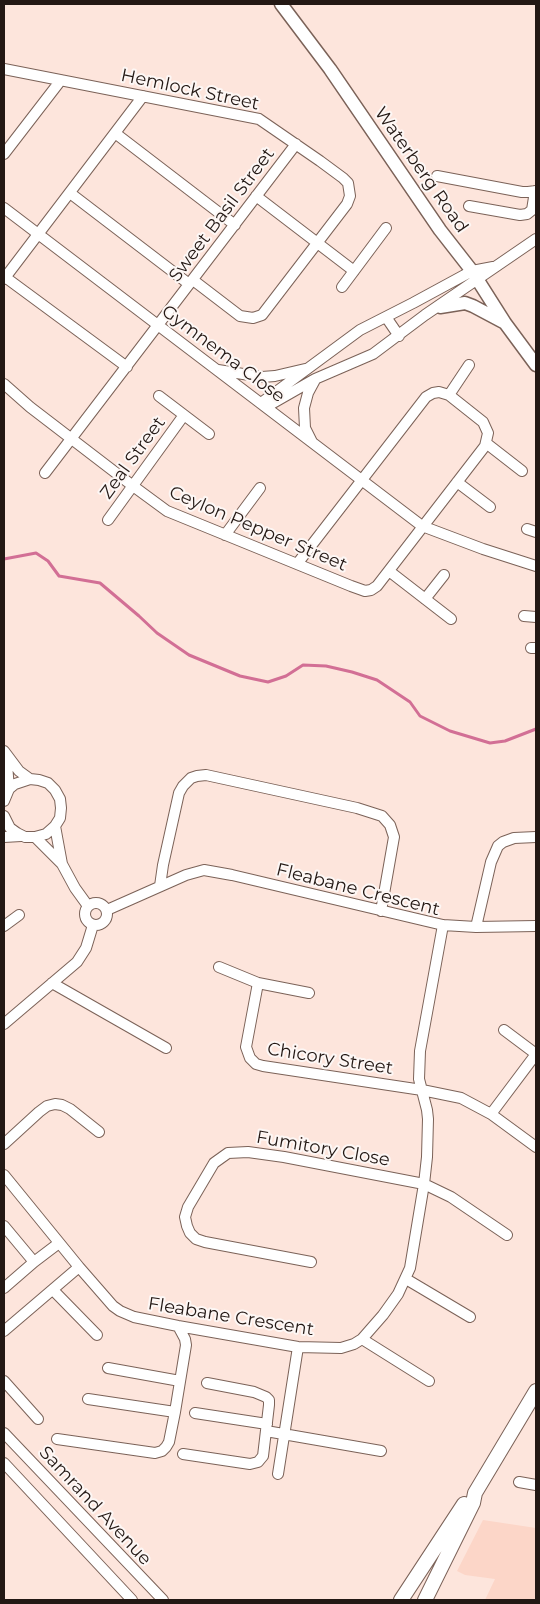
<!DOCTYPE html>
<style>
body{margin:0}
#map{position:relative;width:540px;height:1604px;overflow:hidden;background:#fde5dc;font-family:Montserrat,sans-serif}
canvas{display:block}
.frame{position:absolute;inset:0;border:5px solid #231814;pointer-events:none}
</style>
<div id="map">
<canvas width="540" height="1604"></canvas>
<div class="frame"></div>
</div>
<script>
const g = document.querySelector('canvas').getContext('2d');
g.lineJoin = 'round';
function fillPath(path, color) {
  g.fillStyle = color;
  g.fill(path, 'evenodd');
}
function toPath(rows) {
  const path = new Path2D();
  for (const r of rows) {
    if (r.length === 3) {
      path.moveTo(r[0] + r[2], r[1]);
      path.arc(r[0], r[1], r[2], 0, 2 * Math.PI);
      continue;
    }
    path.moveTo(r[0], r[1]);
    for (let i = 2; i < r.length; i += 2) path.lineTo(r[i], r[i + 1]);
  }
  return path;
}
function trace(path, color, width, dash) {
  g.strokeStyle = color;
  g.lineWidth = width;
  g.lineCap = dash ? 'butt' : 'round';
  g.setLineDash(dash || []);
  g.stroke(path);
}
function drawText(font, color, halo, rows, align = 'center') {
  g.font = font + ' Montserrat,sans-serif';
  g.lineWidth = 4;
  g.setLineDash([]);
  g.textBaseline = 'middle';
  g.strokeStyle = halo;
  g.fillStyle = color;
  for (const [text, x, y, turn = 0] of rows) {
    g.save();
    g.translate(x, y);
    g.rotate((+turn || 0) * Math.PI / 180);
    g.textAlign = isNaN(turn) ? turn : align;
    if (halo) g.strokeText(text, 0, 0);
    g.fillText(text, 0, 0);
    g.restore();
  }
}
fillPath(toPath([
 [483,1520,536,1528,536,1600,485,1600,495,1579,465,1575,457,1571]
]), '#fcd6c8');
trace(toPath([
 [4,559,36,553,48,561,59,576,100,583,139,616,157,633,189,655,240,676,268,682,286,676,303,665,326,666,352,672,377,680,410,702,420,716,450,731,490,743,505,741,536,729]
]), '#d26f95', 3);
const minor = toPath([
 [4,69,259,119,320,161,343,178,348,183,350,196,347,204,262,315,253,318,240,316,193,280],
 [115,133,235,225],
 [4,154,61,80],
 [437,176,522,192,528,192,536,191],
 [70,193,189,284],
 [256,196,354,271],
 [469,206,520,215,527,214,532,210,535,191],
 [4,208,422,526,483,549,536,566],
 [5,277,127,367],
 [4,279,143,96],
 [342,287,386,228],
 [386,317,399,336],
 [218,370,262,377,275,376,305,369],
 [4,384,30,407,133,486,167,511,351,586,365,591,371,590,377,586,485,446,488,433,483,422,449,395,439,392,433,393,426,397,297,564],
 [449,395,469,365],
 [159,396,209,434],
 [261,403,360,330,413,303,472,271,493,267],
 [266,407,315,379,373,354,425,315,536,239],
 [312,442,305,428,304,408,308,393,315,380],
 [486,443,522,471],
 [45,473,296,144],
 [457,482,490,507],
 [108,520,184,415],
 [527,529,536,532],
 [225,535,260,488],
 [389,571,451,619],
 [425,599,444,575],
 [524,616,536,617],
 [531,648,536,648],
 [4,751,19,771,30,779],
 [5,758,7,764,9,789],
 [4,801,9,789,15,784,30,779,39,780,48,783,55,790,60,799,61,808,60,818,55,826,46,834,35,837,25,837,17,833,10,828,4,816],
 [55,826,62,864],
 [4,837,21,836],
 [35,837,62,864,75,888,88,906],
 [160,886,163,865,179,793,183,786,191,778,197,776,206,775,357,808,382,816,390,825,394,837,381,911],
 [96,914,11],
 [107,910,186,875,204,870,232,875,443,925,476,927,536,926],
 [4,926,19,915],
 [476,927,491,862,498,846,503,842,514,838,536,837],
 [219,967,258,983,309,993],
 [52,983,166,1048],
 [258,983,246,1047,250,1058,256,1064,263,1066,422,1090,461,1098,491,1114,536,1147],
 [4,1024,77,962,86,948,93,925],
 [504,1030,536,1054],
 [491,1114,536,1054],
 [4,1144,39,1112,47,1106,55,1104,62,1105,70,1109,99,1132],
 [4,1175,79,1267,113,1306,120,1311,134,1317,178,1326,298,1347,341,1348,354,1344,362,1339,383,1315,398,1294,410,1268,424,1184,427,1157,428,1119,427,1110,419,1079,420,1051,443,925],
 [4,1226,34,1262],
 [311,1262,205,1242,196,1239,190,1233,187,1226,185,1217,188,1207,214,1163,228,1153,248,1152,284,1157,424,1184,451,1197,507,1235],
 [406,1279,470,1317],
 [4,1288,34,1262,59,1243],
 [53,1290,97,1335],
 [4,1331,79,1267],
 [362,1339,429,1381],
 [108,1368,180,1381],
 [4,1381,38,1419],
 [88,1399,175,1412],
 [195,1413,267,1424],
 [266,1431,381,1451],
 [4,1433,163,1600],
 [57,1439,155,1453,162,1451,166,1447,169,1442,175,1412,186,1345,185,1339,178,1326],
 [183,1454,250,1464,258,1462,263,1456,269,1405,269,1400,266,1397,254,1392,207,1383],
 [4,1463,132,1600],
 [278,1474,298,1347],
 [519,1482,536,1485]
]);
const tertiary = toPath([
 [281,4,330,69,440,230,472,271,505,323,536,365],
 [440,307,465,303,473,306,505,323]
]);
const secondary = toPath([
 [401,1600,464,1504],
 [425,1600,473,1503,475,1493,536,1391]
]);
trace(minor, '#7b6258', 12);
trace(tertiary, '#7b6258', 15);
trace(secondary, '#7b6258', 16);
trace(minor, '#fff', 10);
trace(tertiary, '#fff', 12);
trace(secondary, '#fff', 14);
drawText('18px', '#231814', '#fdf7f5', [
 ["Hemlock Street",190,90,12],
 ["Waterberg Road",421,170,55],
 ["Sweet Basil Street",222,215,-53],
 ["Gymnema Close",223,354,37],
 ["Zeal Street",133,458,-54],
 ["Ceylon Pepper Street",258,529,23],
 ["Fleabane Crescent",358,890,14],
 ["Chicory Street",330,1059,9],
 ["Fumitory Close",323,1149,10],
 ["Fleabane Crescent",231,1317,9],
 ["Samrand Avenue",95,1506,47]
]);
</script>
